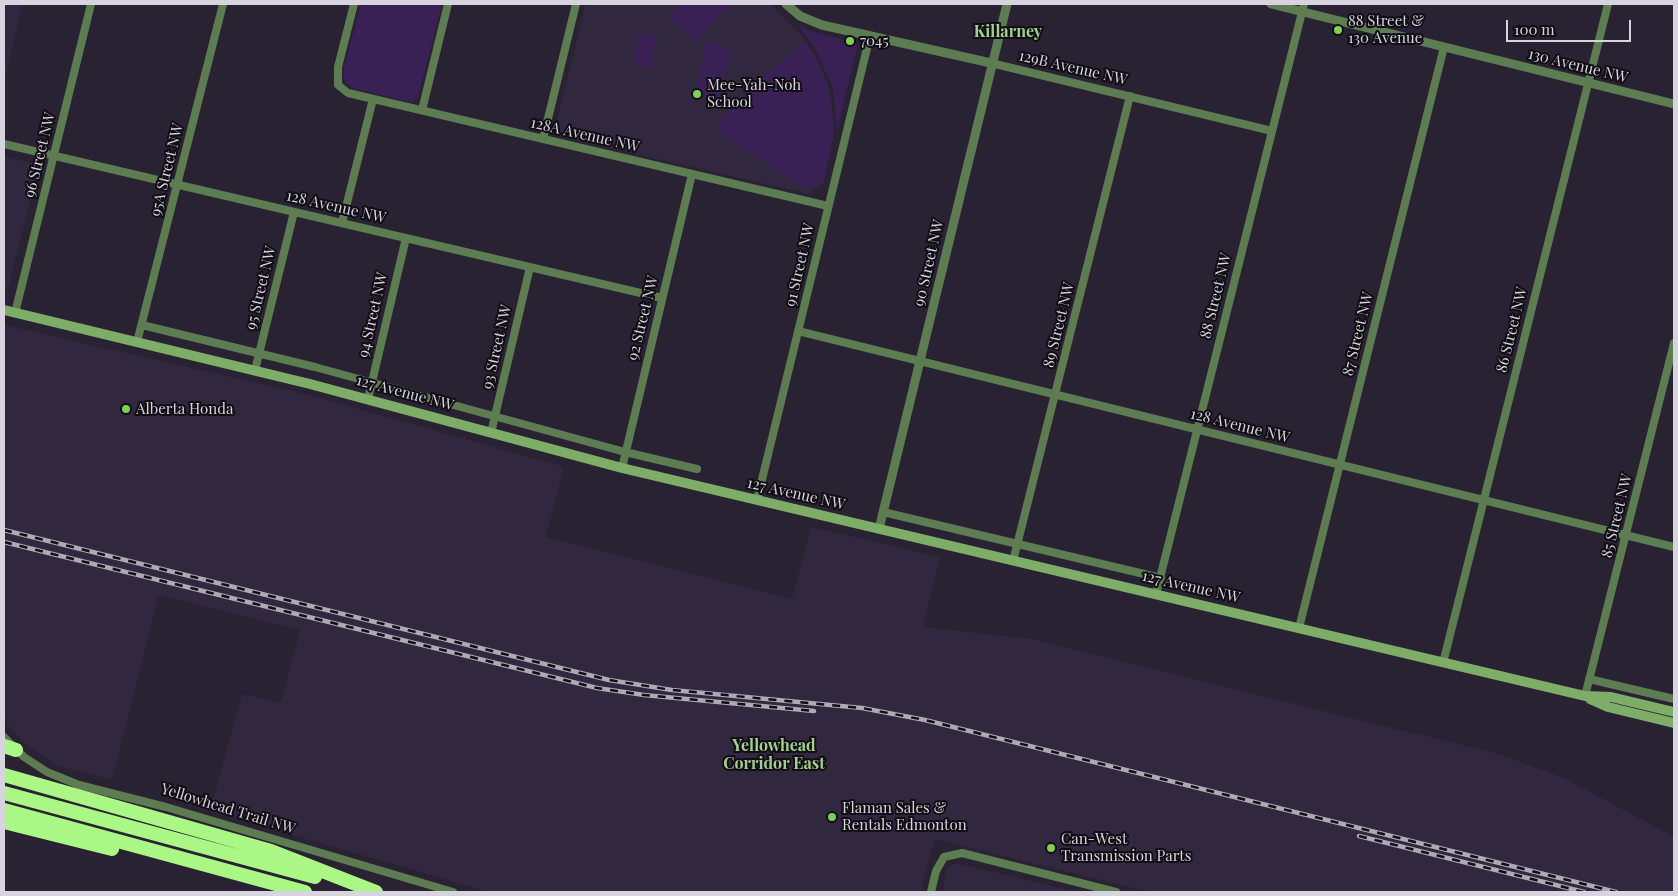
<!DOCTYPE html>
<style>
body{margin:0}
#map{position:relative;width:1678px;height:896px;overflow:hidden;background:#292232;font-family:"Playfair Display",serif}
canvas{display:block}
.frame{position:absolute;inset:0;border:5px solid #d7d3df;pointer-events:none}
.scale{position:absolute;left:1506px;top:20px;width:125px;height:22px;box-sizing:border-box;border:2px solid #d7d3df;border-top:0;padding-left:6px;font-size:15px;line-height:18px;white-space:nowrap;color:#d7d3df;-webkit-text-stroke:4px #100d14;paint-order:stroke}
</style>
<div id="map">
<canvas width="1678" height="896"></canvas>
<div class="frame"></div>
<div class="scale">100 m</div>
</div>
<script>
const g = document.querySelector('canvas').getContext('2d');
g.lineJoin = 'round';
function fillPath(path, color) {
  g.fillStyle = color;
  g.fill(path, 'evenodd');
}
function toPath(rows) {
  const path = new Path2D();
  for (const r of rows) {
    path.moveTo(r[0], r[1]);
    for (let i = 2; i < r.length; i += 2) path.lineTo(r[i], r[i + 1]);
  }
  return path;
}
function trace(path, color, width, dash) {
  g.strokeStyle = color;
  g.lineWidth = width;
  g.lineCap = dash ? 'butt' : 'round';
  g.setLineDash(dash || []);
  g.stroke(path);
}
function drawText(font, color, halo, rows, align = 'center') {
  g.font = font + ' "Playfair Display",serif';
  g.lineWidth = 4;
  g.setLineDash([]);
  g.textBaseline = 'middle';
  g.strokeStyle = halo;
  g.fillStyle = color;
  for (const [text, x, y, turn = 0] of rows) {
    g.save();
    g.translate(x, y);
    g.rotate((+turn || 0) * Math.PI / 180);
    g.textAlign = isNaN(turn) ? turn : align;
    if (halo) g.strokeText(text, 0, 0);
    g.fillText(text, 0, 0);
    g.restore();
  }
}
fillPath(toPath([
 [4,4,23,4,4,82],
 [586,4,771,4,805,40,815,56,828,84,832,104,833,139,823,184,809,194,558,136,555,129],
 [4,157,39,165,9,286,4,289],
 [4,325,305,394,564,467,546,537,792,599,811,527,940,557,923,627,1031,639,1502,755,1564,778,1674,837,1674,892,1150,892,935,839,920,892,490,892,210,811,242,694,281,703,300,630,159,595,112,780,59,766,27,745,10,728,4,717],
 [956,863,1075,892,942,892,947,869]
]), '#31283f');
fillPath(toPath([
 [361,4,442,4,417,100,411,102,352,88,344,79,344,68],
 [682,4,732,4,695,42,669,17],
 [797,24,807,30,856,43,857,47,837,131,833,87,814,47],
 [640,33,658,38,650,70,632,65],
 [805,40,815,56,827,84,834,123,833,139,823,184,804,188,720,132,719,124,731,107],
 [707,42,731,48,719,97,695,92]
]), '#392155');
trace(toPath([
 [354,4,338,67,338,85,348,93,828,206],
 [991,63,1272,131],
 [422,110,448,4],
 [543,139,576,4],
 [4,144,662,298],
 [342,223,373,99],
 [15,313,91,4],
 [142,325,315,367,625,452,697,469],
 [798,331,1674,547],
 [137,342,223,4],
 [255,370,294,212],
 [368,399,406,238],
 [491,433,530,267],
 [622,468,692,174],
 [757,500,870,36],
 [883,512,1161,578],
 [1013,561,1130,96],
 [1156,594,1304,4],
 [1299,628,1444,47],
 [1443,663,1608,4],
 [1589,679,1674,699],
 [1585,696,1674,343],
 [4,737,24,757,47,772,79,785,166,807,453,892],
 [931,892,936,871,944,857,962,853,1116,892]
]), '#5e7c51', 8);
trace(toPath([
 [786,4,800,16,822,25,991,63],
 [1271,4,1674,104],
 [879,529,1007,4]
]), '#5e7c51', 9);
trace(toPath([
 [4,310,310,384,622,468,1585,696,1611,697,1674,712],
 [1590,699,1608,707,1674,723]
]), '#7dad67', 10);
trace(toPath([
 [4,746,16,750],
 [4,775,271,851,376,892],
 [4,793,315,877],
 [4,810,305,892],
 [4,822,112,849]
]), '#aaf786', 14);
const rail = toPath([
 [4,530,609,680,672,690,862,708,925,720,1616,892],
 [4,542,597,688,644,695,814,711],
 [1359,836,1584,892]
]);
trace(rail, '#aea9b6', 4.5);
trace(rail, '#100d14', 2.5, [8]);
for (const [x, y, r, color] of [
 [1338,30,5,"#7ed153"],
 [850,41,5,"#7ed153"],
 [697,94,5,"#7ed153"],
 [126,409,5,"#7ed153"],
 [832,817,5,"#7ed153"],
 [1051,848,5,"#7ed153"]
]) {
  const dot = new Path2D();
  dot.arc(x, y, r, 0, 2 * Math.PI);
  g.fillStyle = color;
  g.fill(dot);
  trace(dot, '#100d14', 2);
}
drawText('15px', '#d7d3df', '#100d14', [
 ["88 Street &",1348,21],
 ["130 Avenue",1348,38],
 ["7045",860,41],
 ["Mee-Yah-Noh",707,85],
 ["School",707,102],
 ["Alberta Honda",136,409],
 ["Flaman Sales &",842,808],
 ["Rentals Edmonton",842,825],
 ["Can-West",1061,839],
 ["Transmission Parts",1061,856]
], 'left');
drawText('15px', '#d7d3df', '#100d14', [
 ["130 Avenue NW",1578,66,14],
 ["129B Avenue NW",1073,68,13],
 ["128A Avenue NW",585,135,13],
 ["96 Street NW",40,155,-76],
 ["95A Street NW",167,170,-76],
 ["128 Avenue NW",336,207,13],
 ["90 Street NW",929,263,-77],
 ["91 Street NW",800,265,-77],
 ["95 Street NW",261,288,-76],
 ["88 Street NW",1216,296,-76],
 ["94 Street NW",373,315,-77],
 ["92 Street NW",643,318,-76],
 ["89 Street NW",1059,325,-76],
 ["86 Street NW",1512,330,-76],
 ["87 Street NW",1358,334,-76],
 ["93 Street NW",497,347,-77],
 ["127 Avenue NW",405,393,15],
 ["128 Avenue NW",1240,426,14],
 ["127 Avenue NW",796,494,13],
 ["85 Street NW",1617,516,-76],
 ["127 Avenue NW",1191,587,13],
 ["Yellowhead Trail NW",228,809,17]
]);
drawText('bold 16px', '#a2cf8e', '#100d14', [
 ["Killarney",1008,32],
 ["Yellowhead",774,746],
 ["Corridor East",774,764]
]);
</script>
